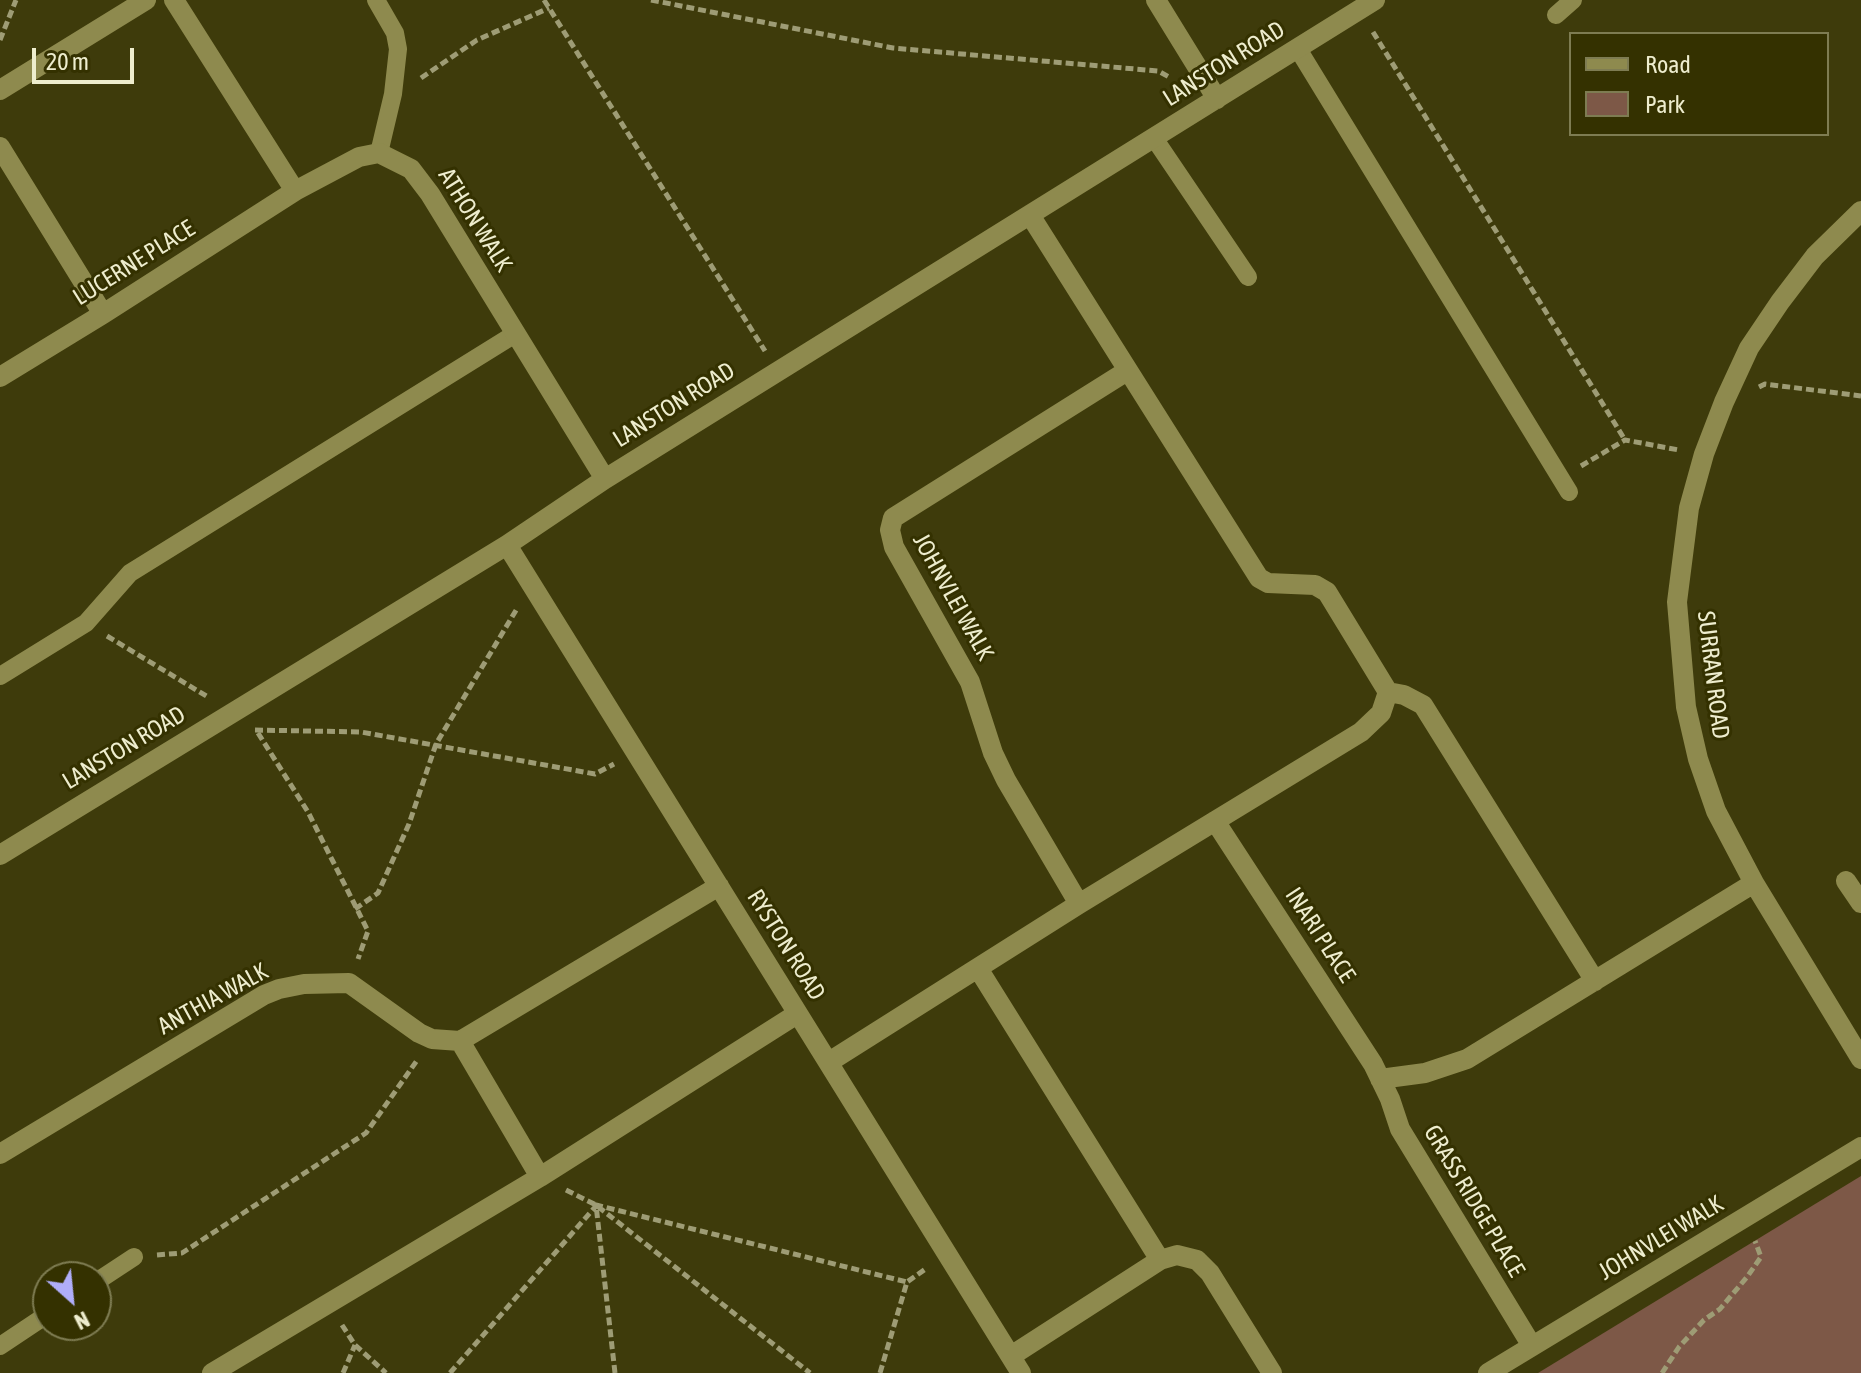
<!DOCTYPE html>
<style>
body{margin:0}
#map{position:relative;width:1861px;height:1373px;overflow:hidden;background:#3e3b0b;font-family:"Asap Condensed",sans-serif}
canvas{display:block}
.legend{position:absolute;left:1569px;top:32px;width:260px;height:104px;box-sizing:border-box;background:#343100;border:2px solid #7e7c52;margin:0;padding:10px 14px;list-style:none;font-size:24px;color:#eeedce}
.legend li{display:flex;align-items:center;gap:16px;height:40px}
.legend b{width:40px;border:2px solid #7e7c52}
.north{position:absolute;left:32px;top:1261px;width:80px;height:80px;box-sizing:border-box;background:#343100;border:2px solid #7e7c52;border-radius:50%;rotate:153deg;font-size:22px;font-weight:700;line-height:32px;text-align:center;color:#eeedce}
.north::after{content:'';display:block;margin:auto;width:28px;height:36px;background:#b0aefa;clip-path:polygon(50% 0,100% 100%,50% 72%,0 100%)}
.scale{position:absolute;left:32px;top:48px;width:102px;height:36px;box-sizing:border-box;border:4px solid #eeedce;border-top:0;padding-left:10px;font-size:24px;line-height:28px;white-space:nowrap;color:#eeedce;-webkit-text-stroke:6px #343100;paint-order:stroke}
</style>
<div id="map">
<canvas width="1861" height="1373"></canvas>
<ul class="legend">
<li><b style="height:10px;background:#8e8a4e"></b>Road</li>
<li><b style="height:22px;background:#7d5847"></b>Park</li>
</ul>
<div class="north">N</div>
<div class="scale">20 m</div>
</div>
<script>
const g = document.querySelector('canvas').getContext('2d');
g.lineJoin = 'round';
function fillPath(path, color) {
  g.fillStyle = color;
  g.fill(path, 'evenodd');
}
function toPath(rows) {
  const path = new Path2D();
  for (const r of rows) {
    path.moveTo(r[0], r[1]);
    for (let i = 2; i < r.length; i += 2) path.lineTo(r[i], r[i + 1]);
  }
  return path;
}
function trace(path, color, width, dash) {
  g.strokeStyle = color;
  g.lineWidth = width;
  g.lineCap = dash ? 'butt' : 'round';
  g.setLineDash(dash || []);
  g.stroke(path);
}
function drawText(font, color, halo, rows, align = 'center') {
  g.font = font + ' "Asap Condensed",sans-serif';
  g.lineWidth = 6;
  g.setLineDash([]);
  g.textBaseline = 'middle';
  g.strokeStyle = halo;
  g.fillStyle = color;
  for (const [text, x, y, turn = 0] of rows) {
    g.save();
    g.translate(x, y);
    g.rotate((+turn || 0) * Math.PI / 180);
    g.textAlign = isNaN(turn) ? turn : align;
    if (halo) g.strokeText(text, 0, 0);
    g.fillText(text, 0, 0);
    g.restore();
  }
}
fillPath(toPath([
 [1861,1176,1861,1373,1538,1373]
]), '#7d5847');
trace(toPath([
 [544,0,765,351],
 [651,0,893,48,1158,71,1171,78],
 [1373,32,1625,440],
 [0,40,16,0],
 [421,78,477,40,549,8],
 [1759,387,1765,384,1861,396],
 [1581,466,1625,440,1679,450],
 [107,636,208,697],
 [255,730,361,732,595,774,614,764],
 [258,733,308,812,368,931,358,959],
 [355,909,378,893,409,824,436,744,518,607],
 [566,1190,596,1205,810,1373],
 [157,1255,182,1253,366,1133,418,1059],
 [342,1325,355,1345,386,1373],
 [343,1373,355,1345],
 [450,1373,596,1206],
 [615,1373,596,1205,907,1282],
 [880,1373,907,1282,927,1268],
 [1662,1373,1679,1347,1704,1320,1720,1309,1747,1277,1761,1257,1755,1241]
]), '#9e9c75', 5, [8, 4]);
trace(toPath([
 [376,0,395,33,398,49,393,94,379,153],
 [1556,15,1573,0],
 [1298,49,1569,492],
 [1154,138,1248,277],
 [0,676,86,623,130,573,515,334],
 [96,1282,134,1257],
 [0,1346,48,1314]
]), '#8e8a4e', 18);
trace(toPath([
 [174,0,295,191,359,157,379,153,411,169,430,194,605,479],
 [1156,0,1217,99],
 [0,90,146,0],
 [0,147,103,314],
 [1861,211,1815,256,1780,302,1749,348,1724,402,1704,454,1689,508,1677,602,1686,707,1698,759,1716,811,1754,883,1861,1059],
 [1030,215,1259,578,1268,583,1315,585,1327,592,1388,692],
 [0,377,103,314,295,191],
 [507,545,1021,1373],
 [1215,821,1373,1064,1390,1099,1400,1129,1532,1346],
 [0,855,507,545,605,479,1375,0],
 [1846,881,1861,903],
 [1079,904,1006,780,993,753,970,682,894,547,890,530,893,518,1127,371],
 [979,970,1160,1260],
 [460,1041,540,1177],
 [829,1062,1079,904,1361,732,1381,713,1388,692,1404,695,1423,705,1595,981],
 [1380,1079,1425,1073,1467,1059,1754,883],
 [0,1154,264,995,279,989,304,984,349,983,419,1033,432,1039,460,1041,719,886],
 [1011,1356,1160,1260,1177,1255,1197,1260,1210,1273,1272,1373],
 [212,1373,540,1177,797,1014],
 [1488,1373,1861,1147]
]), '#8e8a4e', 20);
drawText('24px', '#eeedce', '#343100', [
 ["LANSTON ROAD",1224,64,-32],
 ["ATHON WALK",475,220,58],
 ["LUCERNE PLACE",134,263,-32],
 ["LANSTON ROAD",674,405,-32],
 ["JOHNVLEI WALK",953,597,61],
 ["SURRAN ROAD",1713,675,83],
 ["LANSTON ROAD",124,748,-31],
 ["INARI PLACE",1320,935,57],
 ["RYSTON ROAD",786,945,58],
 ["ANTHIA WALK",213,999,-29],
 ["GRASS RIDGE PLACE",1474,1201,59],
 ["JOHNVLEI WALK",1661,1238,-31]
]);
</script>
